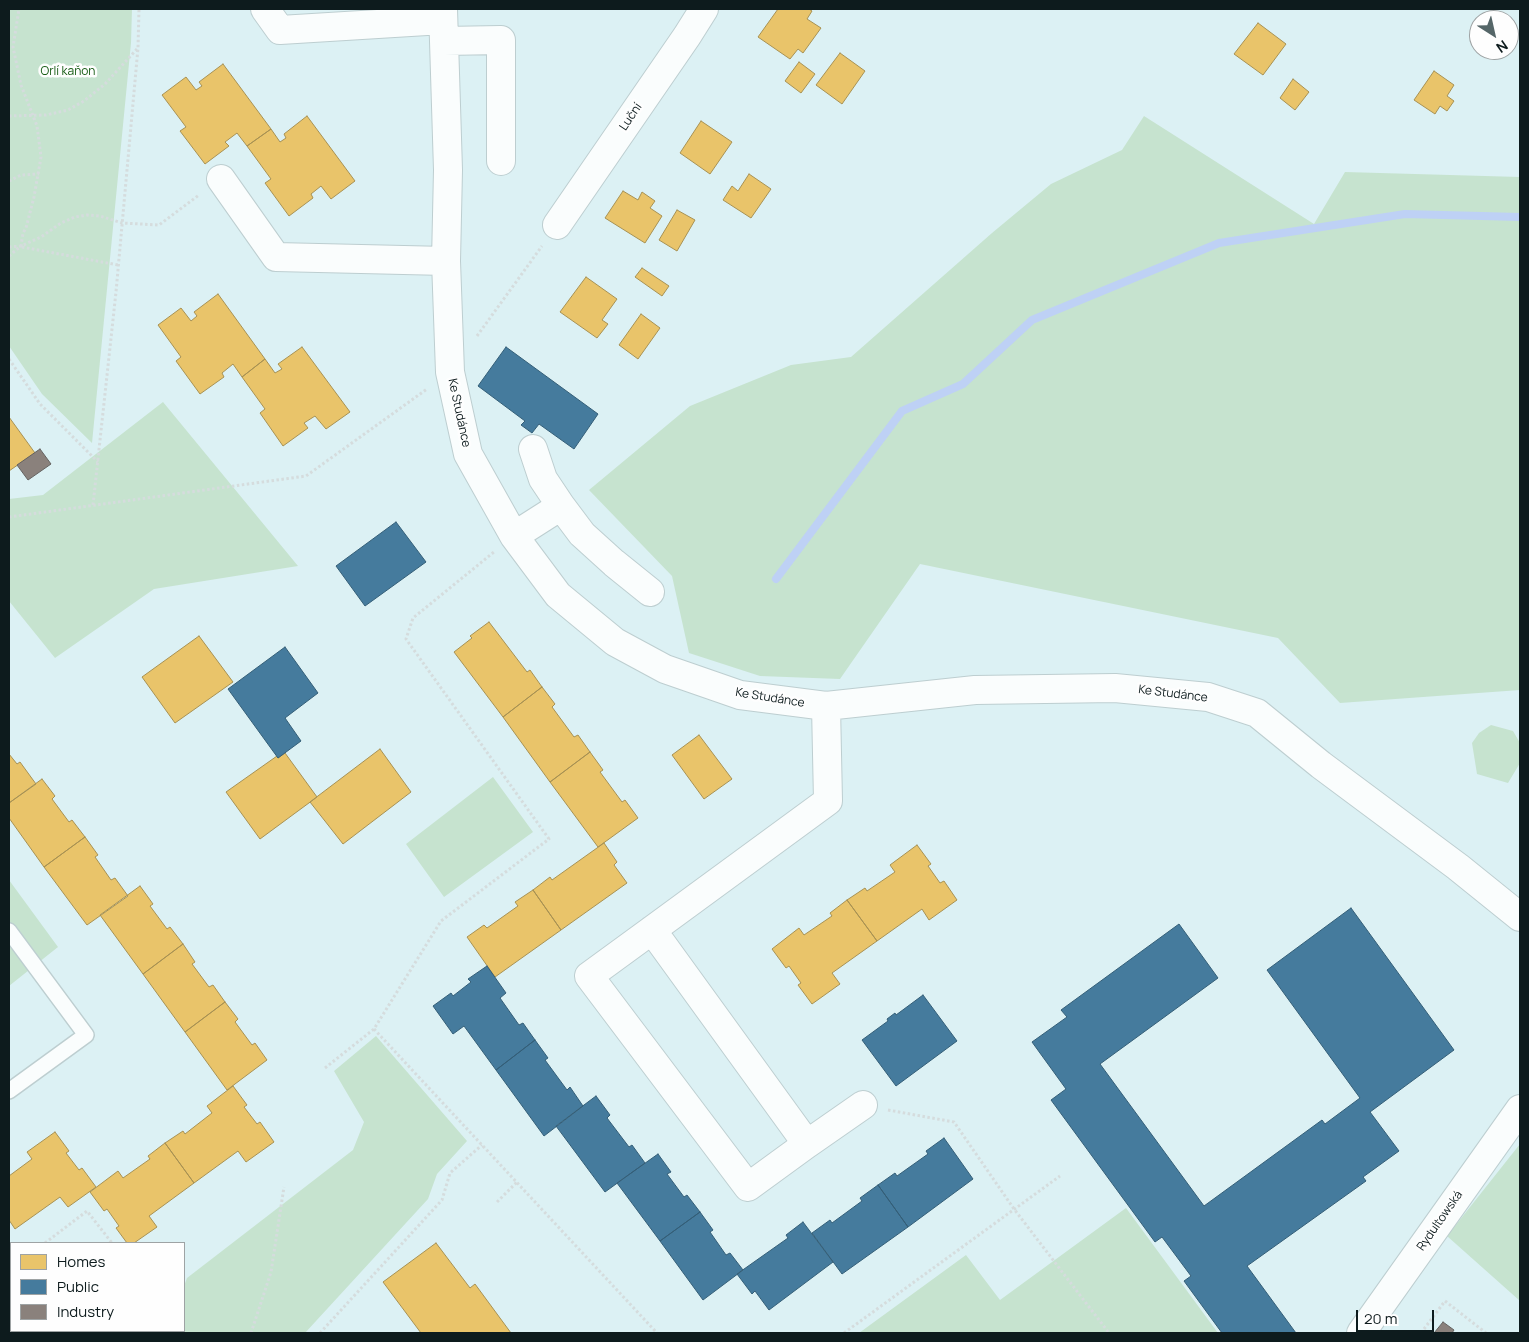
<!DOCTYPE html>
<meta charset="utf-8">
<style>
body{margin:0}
#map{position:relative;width:1529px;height:1342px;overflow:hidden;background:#dcf1f4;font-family:Manrope,sans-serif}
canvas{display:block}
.frame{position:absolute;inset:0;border:10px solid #0d1b1d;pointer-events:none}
.legend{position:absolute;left:10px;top:1242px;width:175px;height:90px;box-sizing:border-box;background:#fefefe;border:1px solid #9ea3a4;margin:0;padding:6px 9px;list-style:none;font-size:15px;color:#0d1b1d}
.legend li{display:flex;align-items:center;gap:10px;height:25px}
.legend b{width:25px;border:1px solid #9ea3a4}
.north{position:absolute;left:1469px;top:10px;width:50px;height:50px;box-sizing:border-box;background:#fefefe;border:1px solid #9ea3a4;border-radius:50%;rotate:145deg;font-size:14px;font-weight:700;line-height:20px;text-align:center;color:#0d1b1d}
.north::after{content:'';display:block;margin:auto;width:18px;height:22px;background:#556668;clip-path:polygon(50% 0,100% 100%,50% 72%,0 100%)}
.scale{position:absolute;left:1356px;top:1310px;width:78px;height:22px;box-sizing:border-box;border:2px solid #0d1b1d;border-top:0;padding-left:6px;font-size:15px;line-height:18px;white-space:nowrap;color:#0d1b1d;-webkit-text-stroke:4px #fefefe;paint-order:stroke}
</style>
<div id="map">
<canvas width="1529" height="1342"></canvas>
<div class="frame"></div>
<ul class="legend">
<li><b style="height:14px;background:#e9c46a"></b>Homes</li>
<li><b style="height:14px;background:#457b9d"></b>Public</li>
<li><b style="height:14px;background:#8a817c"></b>Industry</li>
</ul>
<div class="north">N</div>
<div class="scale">20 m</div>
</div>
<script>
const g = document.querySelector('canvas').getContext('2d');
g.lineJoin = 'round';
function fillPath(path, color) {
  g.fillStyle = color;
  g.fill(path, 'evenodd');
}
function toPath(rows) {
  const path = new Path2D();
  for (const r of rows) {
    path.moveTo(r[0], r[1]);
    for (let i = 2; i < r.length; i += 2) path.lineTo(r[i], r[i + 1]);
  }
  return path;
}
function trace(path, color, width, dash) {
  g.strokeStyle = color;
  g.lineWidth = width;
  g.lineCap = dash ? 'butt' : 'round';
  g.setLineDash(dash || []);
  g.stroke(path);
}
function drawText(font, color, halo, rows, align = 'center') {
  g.font = font + ' Manrope,sans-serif';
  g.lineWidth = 5;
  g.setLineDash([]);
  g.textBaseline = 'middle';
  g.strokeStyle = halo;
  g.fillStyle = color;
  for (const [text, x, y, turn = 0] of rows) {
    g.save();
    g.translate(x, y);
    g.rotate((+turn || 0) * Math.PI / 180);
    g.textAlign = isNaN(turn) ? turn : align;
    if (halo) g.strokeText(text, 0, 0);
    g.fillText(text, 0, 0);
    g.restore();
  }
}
fillPath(toPath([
 [9,9,132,9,131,43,92,443,42,394,9,346],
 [1144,116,1314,224,1345,172,1520,177,1520,690,1340,703,1278,638,920,564,840,679,760,676,689,653,672,576,589,490,690,406,791,365,851,357,992,233,1051,184,1122,150],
 [163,402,298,566,154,589,55,658,9,601,9,499,43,495],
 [1491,725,1513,731,1520,743,1520,763,1508,783,1477,774,1472,743,1479,733],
 [493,777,533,832,444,897,406,844],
 [9,880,58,947,9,986],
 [376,1036,467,1141,437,1174,428,1199,305,1333,185,1333,183,1331,184,1286,187,1278,353,1150,364,1122,334,1071],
 [1520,1144,1520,1301,1447,1236],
 [1126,1208,1218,1333,859,1333,966,1255,1000,1300]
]), '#c6e3cf');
const homes = toPath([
 [778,9,809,9,812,11,807,19,821,28,803,53,798,49,790,59,758,37,778,9],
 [1258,23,1286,44,1263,75,1234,54,1258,23],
 [840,53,865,71,842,104,816,85,840,53],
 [799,62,815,74,801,93,785,81,799,62],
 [223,64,271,129,247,146,237,133,225,142,229,146,205,164,180,131,186,127,162,95,186,77,196,90,202,86,199,82,223,64],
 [1434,71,1454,85,1447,96,1454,101,1447,111,1440,106,1435,114,1414,100,1434,71],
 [1293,79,1309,92,1295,110,1280,98,1293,79],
 [307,116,355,181,331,199,321,186,311,194,313,198,289,216,265,183,271,179,247,146,271,129,280,142,286,138,284,134,307,116],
 [701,121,732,142,710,174,680,153,701,121],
 [749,174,771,189,751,218,723,200,732,186,738,191,749,174],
 [623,191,638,200,642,192,655,201,650,208,662,216,645,243,605,218,623,191],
 [677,210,695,220,677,251,659,240,677,210],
 [642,268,669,286,662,296,635,277,642,268],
 [586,277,617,299,602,320,608,324,597,338,560,312,586,277],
 [218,294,265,359,242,377,233,364,222,373,224,377,200,394,176,361,181,357,158,325,181,308,191,321,197,316,194,312,218,294],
 [641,314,660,328,638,359,619,345,641,314],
 [302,347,350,412,326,429,315,416,304,423,308,428,283,446,260,413,265,409,242,377,265,359,275,373,282,369,278,364,302,347],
 [9,417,35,453,9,471,9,417],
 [489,622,527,672,530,670,542,687,503,717,454,652,472,638,470,636,489,622],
 [199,636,233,682,175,723,142,677,199,636],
 [542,687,555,704,552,707,574,737,578,735,590,752,550,782,503,717,542,687],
 [699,735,732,779,704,799,672,755,699,735],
 [380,749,411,792,343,844,310,802,380,749],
 [590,752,603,770,600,772,622,802,625,800,638,818,598,847,550,782,590,752],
 [285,753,317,797,260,839,226,792,277,756,278,758,285,753],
 [9,754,17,764,20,762,36,784,9,803,9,754],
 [42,779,55,796,52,799,69,822,72,820,85,837,44,867,9,818,9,803,42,779],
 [85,837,98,855,95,857,111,880,115,878,128,896,87,925,44,867,85,837],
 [604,843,617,862,614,865,627,883,561,930,533,890,550,877,552,880,604,843],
 [917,845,931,864,928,866,940,883,944,881,957,900,929,920,922,909,877,941,847,900,865,888,867,891,895,872,890,865,917,845],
 [140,886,153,904,150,906,167,929,170,927,183,944,143,974,100,915,140,886],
 [533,890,561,930,495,977,467,937,484,925,487,928,518,906,515,902,533,890],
 [847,900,877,941,832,973,840,984,812,1004,798,985,801,983,789,966,786,968,772,949,799,928,804,935,832,916,830,913,847,900],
 [183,944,195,962,192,964,209,987,213,985,225,1002,185,1032,143,974,183,944],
 [225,1002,238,1019,235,1022,252,1045,255,1043,267,1060,227,1090,185,1032,225,1002],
 [233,1086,247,1105,244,1107,257,1124,260,1122,274,1142,246,1162,238,1151,194,1183,165,1143,183,1131,185,1134,212,1113,207,1106,233,1086],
 [55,1132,69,1151,66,1153,79,1170,82,1168,96,1187,68,1207,60,1197,15,1229,9,1220,9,1176,32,1159,27,1152,55,1132],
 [165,1143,194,1183,149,1216,157,1227,134,1243,127,1243,116,1228,119,1226,107,1209,104,1211,90,1192,118,1171,123,1178,150,1159,148,1156,165,1143],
 [436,1243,470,1288,475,1284,511,1333,421,1333,383,1282,436,1243]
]);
fillPath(homes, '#e9c46a');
trace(homes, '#a79153', 1);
const public = toPath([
 [506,347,598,414,574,449,539,424,532,433,521,425,525,421,478,386,506,347],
 [396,522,426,562,365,606,336,566,396,522],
 [285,647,318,693,285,718,301,741,278,758,228,689,285,647],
 [1351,908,1454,1050,1370,1112,1399,1151,1363,1177,1366,1181,1247,1266,1296,1333,1222,1333,1184,1281,1191,1276,1162,1237,1155,1242,1051,1100,1066,1089,1032,1042,1067,1017,1061,1010,1179,924,1218,978,1100,1064,1204,1206,1322,1120,1325,1124,1360,1098,1267,970,1351,908],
 [487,966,506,993,500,998,519,1025,523,1023,535,1040,496,1070,464,1026,453,1034,433,1006,451,993,453,996,471,982,468,979,487,966],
 [923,995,957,1041,896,1086,862,1040,888,1021,887,1019,895,1013,896,1015,923,995],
 [535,1040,548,1058,545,1060,567,1090,570,1087,583,1106,544,1136,496,1070,535,1040],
 [596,1096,610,1115,607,1118,629,1147,632,1145,645,1163,605,1192,556,1126,596,1096],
 [944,1138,973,1179,908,1227,878,1185,895,1173,897,1176,928,1154,926,1151,944,1138],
 [658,1154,671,1172,667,1174,684,1197,687,1195,700,1212,660,1241,617,1183,658,1154],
 [878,1185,908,1227,842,1274,812,1233,830,1220,832,1223,862,1201,860,1198,878,1185],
 [700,1212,713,1230,710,1232,726,1255,730,1253,743,1270,703,1300,660,1241,700,1212],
 [803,1222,833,1262,769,1310,755,1291,752,1294,737,1274,788,1238,786,1235,803,1222]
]);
fillPath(public, '#457b9d');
trace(public, '#345e77', 1);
const industry = toPath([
 [40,449,51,464,28,480,17,465,40,449],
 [1443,1322,1454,1330,1452,1333,1434,1333,1443,1322]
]);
fillPath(industry, '#8a817c');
trace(industry, '#646260', 1);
trace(toPath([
 [776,579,902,411,963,384,1032,320,1219,243,1405,214,1520,217]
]), '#bed1f5', 8);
const service = toPath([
 [9,931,86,1035,9,1091]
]);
const minor = toPath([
 [265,9,280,30,443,20],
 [443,9,448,170,446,261,450,372,468,454,514,536,558,595,615,642,665,669,740,695,826,706,975,690,1115,688,1208,697,1257,713,1321,765,1458,867,1520,917],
 [444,41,501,40,501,161],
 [221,179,276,257,446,261],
 [557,225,687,36,704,9],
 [533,449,543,479,561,506],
 [514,536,561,506,582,534,614,563,650,592],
 [652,930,807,1144,748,1187,589,976,652,930,828,801,826,706],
 [807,1144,863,1105],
 [1361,1333,1520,1109]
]);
trace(service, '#bdced0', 18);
trace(minor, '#bdced0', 30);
trace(toPath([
 [9,116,46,115,68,110,84,101,105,84,137,49],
 [9,181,21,175,39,174],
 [9,247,21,246,41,237,61,223,75,217,87,215,100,216,122,223,159,225,199,195],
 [22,247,118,265],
 [9,256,21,246,23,233,26,228,34,197,41,157,37,126,21,85,13,47,19,9],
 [477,336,542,246],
 [9,359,40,404,98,462],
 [93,505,116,292,138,48,139,9],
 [9,517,306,476,427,389],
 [374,1029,657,1333],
 [325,1068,374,1029,441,921,549,839,406,639,413,618,494,552],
 [888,1110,954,1122,1014,1209,1109,1333],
 [497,1202,517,1182],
 [45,1243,87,1211,112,1243],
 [9,1270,11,1268],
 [251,1333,271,1272,284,1187],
 [320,1333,442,1200,450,1173,482,1145],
 [844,1333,1060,1176],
 [1421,1333,1445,1301,1486,1333]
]), '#d5dcdd', 3, [2.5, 2.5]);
trace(service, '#fafdfd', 15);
trace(minor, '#fafdfd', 28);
drawText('12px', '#175c14', '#fefefe', [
 ["Orlí kaňon",68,72]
]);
drawText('12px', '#0d1b1d', '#fefefe', [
 ["Luční",631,117,-56],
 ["Ke Studánce",459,413,78],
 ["Ke Studánce",1173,694,7],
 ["Ke Studánce",770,698,9],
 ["Rydultowská",1440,1221,-55]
]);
</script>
